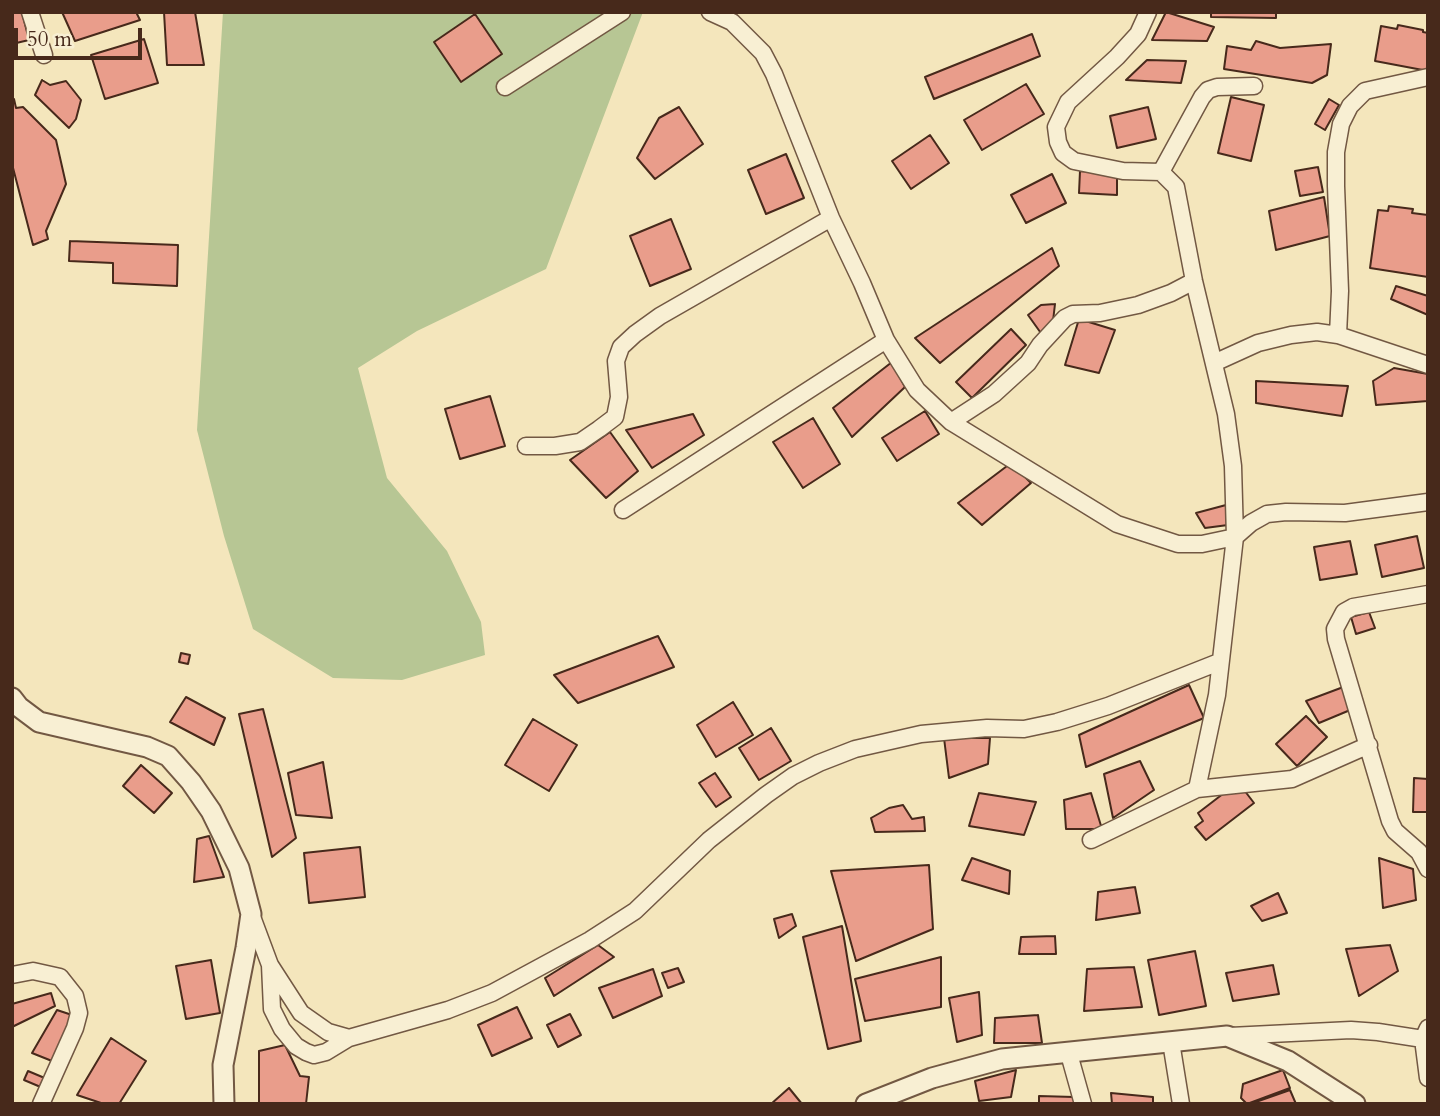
<!DOCTYPE html>
<style>
body{margin:0}
#map{position:relative;width:1440px;height:1116px;overflow:hidden;background:#f4e6bc;font-family:Cardo,serif}
canvas{display:block}
.frame{position:absolute;inset:0;border:14px solid #47291b;pointer-events:none}
.scale{position:absolute;left:14px;top:28px;width:128px;height:32px;box-sizing:border-box;border:4px solid #47291b;border-top:0;padding-left:9px;font-size:21px;line-height:24px;white-space:nowrap;color:#47291b;-webkit-text-stroke:5px #f8efd3;paint-order:stroke}
</style>
<div id="map">
<canvas width="1440" height="1116"></canvas>
<div class="frame"></div>
<div class="scale">50 m</div>
</div>
<script>
const g = document.querySelector('canvas').getContext('2d');
g.lineJoin = 'round';
function fillPath(path, color) {
  g.fillStyle = color;
  g.fill(path, 'evenodd');
}
function toPath(rows) {
  const path = new Path2D();
  for (const r of rows) {
    path.moveTo(r[0], r[1]);
    for (let i = 2; i < r.length; i += 2) path.lineTo(r[i], r[i + 1]);
  }
  return path;
}
function trace(path, color, width, dash) {
  g.strokeStyle = color;
  g.lineWidth = width;
  g.lineCap = dash ? 'butt' : 'round';
  g.setLineDash(dash || []);
  g.stroke(path);
}
fillPath(toPath([
 [223,12,643,12,546,269,417,331,358,368,387,478,447,551,481,622,485,655,402,680,333,678,253,629,224,536,197,430]
]), '#b7c694');
const building = toPath([
 [12,12,22,12,29,40,12,44,12,12],
 [62,12,136,12,140,20,75,41,62,12],
 [164,12,195,12,204,65,167,65,164,12],
 [1166,12,1214,27,1207,41,1152,40,1166,12],
 [1211,12,1276,12,1276,18,1211,17,1211,12],
 [475,14,502,54,461,82,434,42,475,14],
 [1398,25,1423,30,1423,32,1428,33,1428,71,1375,61,1381,26,1397,29,1398,25],
 [1032,34,1040,56,934,99,925,77,1032,34],
 [144,39,158,83,105,99,91,55,144,39],
 [1256,41,1280,48,1331,44,1327,75,1312,83,1224,69,1227,46,1251,50,1256,41],
 [1147,60,1186,61,1181,83,1126,80,1147,60],
 [42,80,50,85,66,81,81,100,76,119,69,128,35,95,42,80],
 [1026,84,1044,114,982,150,964,120,1026,84],
 [1231,97,1264,105,1251,161,1218,153,1231,97],
 [12,99,14,99,16,108,23,107,56,140,66,184,46,231,48,239,33,245,12,164,12,99],
 [1329,99,1339,105,1325,130,1315,124,1329,99],
 [679,107,703,144,655,179,637,158,659,118,679,107],
 [1148,107,1156,139,1117,148,1110,116,1148,107],
 [930,135,949,163,911,189,892,161,930,135],
 [786,154,804,198,766,214,748,170,786,154],
 [1318,167,1323,192,1300,196,1295,171,1318,167],
 [1080,171,1117,172,1117,195,1079,193,1080,171],
 [1052,174,1066,203,1026,223,1011,195,1052,174],
 [1324,197,1330,236,1276,250,1269,211,1324,197],
 [1389,206,1413,209,1412,213,1428,215,1428,277,1370,268,1378,210,1388,211,1389,206],
 [671,219,691,269,650,286,630,236,671,219],
 [70,241,178,245,177,286,113,283,113,263,69,261,70,241],
 [1052,248,1059,266,940,363,915,338,1052,248],
 [1396,286,1428,296,1428,315,1391,299,1396,286],
 [1055,304,1053,321,1043,336,1028,315,1041,305,1055,304],
 [1079,319,1115,330,1099,373,1065,365,1079,319],
 [1011,329,1026,345,972,398,956,382,1011,329],
 [892,362,905,387,852,437,833,408,892,362],
 [1394,368,1428,374,1428,401,1376,405,1373,381,1394,368],
 [1256,381,1348,386,1342,416,1256,403,1256,381],
 [490,396,505,446,460,459,445,409,490,396],
 [925,411,939,434,897,461,882,438,925,411],
 [693,414,704,435,652,468,626,430,693,414],
 [813,418,840,464,803,488,773,442,813,418],
 [610,432,638,471,606,498,570,460,610,432],
 [1011,463,1031,483,982,525,958,503,1011,463],
 [1226,505,1228,525,1205,528,1196,513,1226,505],
 [1417,536,1424,568,1382,577,1375,545,1417,536],
 [1350,541,1357,574,1320,580,1314,547,1350,541],
 [1369,612,1375,628,1356,634,1351,617,1369,612],
 [658,636,674,667,578,703,554,675,658,636],
 [181,653,190,655,188,664,179,662,181,653],
 [1189,685,1204,718,1086,767,1079,735,1189,685],
 [1346,686,1355,708,1319,723,1306,701,1346,686],
 [186,697,225,718,214,745,170,722,186,697],
 [733,702,753,735,716,757,697,725,733,702],
 [263,709,296,838,272,857,239,714,263,709],
 [1306,716,1327,737,1297,766,1276,744,1306,716],
 [533,719,577,745,549,791,505,765,533,719],
 [771,728,791,761,759,780,739,748,771,728],
 [944,738,990,738,988,764,949,778,944,738],
 [1140,761,1154,790,1113,818,1104,774,1140,761],
 [323,762,332,818,296,815,288,773,323,762],
 [141,765,172,793,154,813,123,786,141,765],
 [715,773,731,797,716,807,699,783,715,773],
 [1414,778,1428,779,1428,812,1413,812,1414,778],
 [1241,786,1254,803,1206,840,1195,827,1203,821,1198,813,1228,790,1231,794,1241,786],
 [979,793,1036,802,1024,835,969,826,979,793],
 [1091,793,1102,829,1066,829,1064,800,1091,793],
 [903,805,912,819,924,817,925,831,875,832,871,818,889,808,903,805],
 [209,836,224,877,194,882,197,839,209,836],
 [360,847,365,897,309,903,304,853,360,847],
 [972,858,1010,871,1009,894,962,880,972,858],
 [1379,858,1413,869,1416,900,1383,908,1379,858],
 [929,865,933,929,856,961,831,871,929,865],
 [1135,887,1140,913,1096,920,1098,892,1135,887],
 [1278,893,1287,913,1262,921,1251,906,1278,893],
 [792,914,796,926,779,938,774,919,792,914],
 [842,926,861,1041,828,1049,803,937,842,926],
 [1055,936,1056,954,1019,954,1021,937,1055,936],
 [598,945,614,957,554,996,545,978,598,945],
 [1390,945,1398,971,1359,996,1346,949,1390,945],
 [1195,951,1206,1006,1159,1015,1148,960,1195,951],
 [941,957,941,1007,865,1021,855,979,941,957],
 [211,960,220,1013,186,1019,176,966,211,960],
 [1273,965,1279,994,1233,1001,1226,973,1273,965],
 [1134,967,1142,1007,1084,1011,1087,969,1134,967],
 [678,968,684,982,668,988,662,973,678,968],
 [653,969,662,996,613,1018,599,988,653,969],
 [979,992,982,1035,957,1042,949,998,979,992],
 [51,993,55,1006,12,1027,12,1004,51,993],
 [517,1007,532,1038,492,1056,478,1025,517,1007],
 [57,1010,75,1016,57,1063,32,1053,57,1010],
 [570,1014,581,1035,558,1047,547,1025,570,1014],
 [1038,1015,1042,1043,994,1043,995,1018,1038,1015],
 [111,1038,146,1061,119,1104,104,1104,77,1095,111,1038],
 [285,1045,300,1076,309,1077,306,1104,259,1104,259,1051,285,1045],
 [1016,1070,1011,1097,979,1101,975,1081,1016,1070],
 [1283,1070,1290,1088,1247,1104,1241,1098,1243,1084,1283,1070],
 [28,1071,47,1079,43,1088,24,1080,28,1071],
 [789,1088,802,1104,771,1104,789,1088],
 [1290,1090,1296,1104,1250,1104,1290,1090],
 [1111,1093,1153,1097,1153,1104,1112,1104,1111,1093],
 [1039,1096,1074,1097,1074,1104,1039,1104,1039,1096]
]);
fillPath(building, '#e99d8b');
trace(building, '#47291b', 2);
const minor = toPath([
 [30,12,44,55],
 [710,12,732,22,763,53,774,74,831,218,862,283,886,340,917,390,951,422,1117,524,1178,544,1202,544,1235,537,1251,523,1267,514,1286,512,1345,513,1428,502],
 [1148,12,1138,34,1117,57,1068,102,1056,127,1058,142,1063,153,1074,161,1123,171,1161,172,1176,187,1194,281,1226,414,1233,466,1235,537,1217,695,1197,789,1292,779,1369,745],
 [505,87,622,12],
 [1161,172,1202,97,1208,90,1217,87,1254,86],
 [1338,335,1428,365],
 [1214,363,1258,343,1291,335,1317,332,1338,335,1340,291,1336,186,1336,152,1341,124,1350,106,1365,91,1428,77],
 [951,422,994,394,1028,363,1040,345,1065,318,1073,314,1100,313,1138,305,1171,293,1194,281],
 [526,446,555,446,580,442,599,429,615,417,619,397,616,361,621,347,635,334,660,316,831,218],
 [623,510,886,340],
 [1428,594,1353,607,1344,612,1335,629,1336,639,1390,821,1395,831,1419,852,1428,869],
 [1091,840,1197,789],
 [251,914,270,965,301,1013,328,1032,349,1038],
 [270,965,272,1009,282,1029,296,1046,306,1052,314,1055,326,1052,349,1038,448,1010,492,993,590,940,635,911,709,840,766,795,793,776,819,763,855,749,921,734,987,728,1024,729,1057,722,1108,706,1219,662],
 [12,975,33,971,60,977,75,996,79,1013,75,1028,41,1104],
 [1428,1028,1423,1039,1428,1078],
 [1230,1036,1351,1030,1378,1032,1423,1039],
 [1171,1042,1181,1104],
 [1069,1054,1083,1104]
]);
const tertiary = toPath([
 [12,698,19,707,39,722,147,747,168,756,191,782,211,811,239,868,251,914,246,948,223,1065,224,1104],
 [866,1104,932,1078,1002,1059,1227,1036,1288,1061,1355,1104]
]);
trace(minor, '#725843', 19);
trace(tertiary, '#725843', 23);
trace(minor, '#f8efd3', 16);
trace(tertiary, '#f8efd3', 19);
</script>
